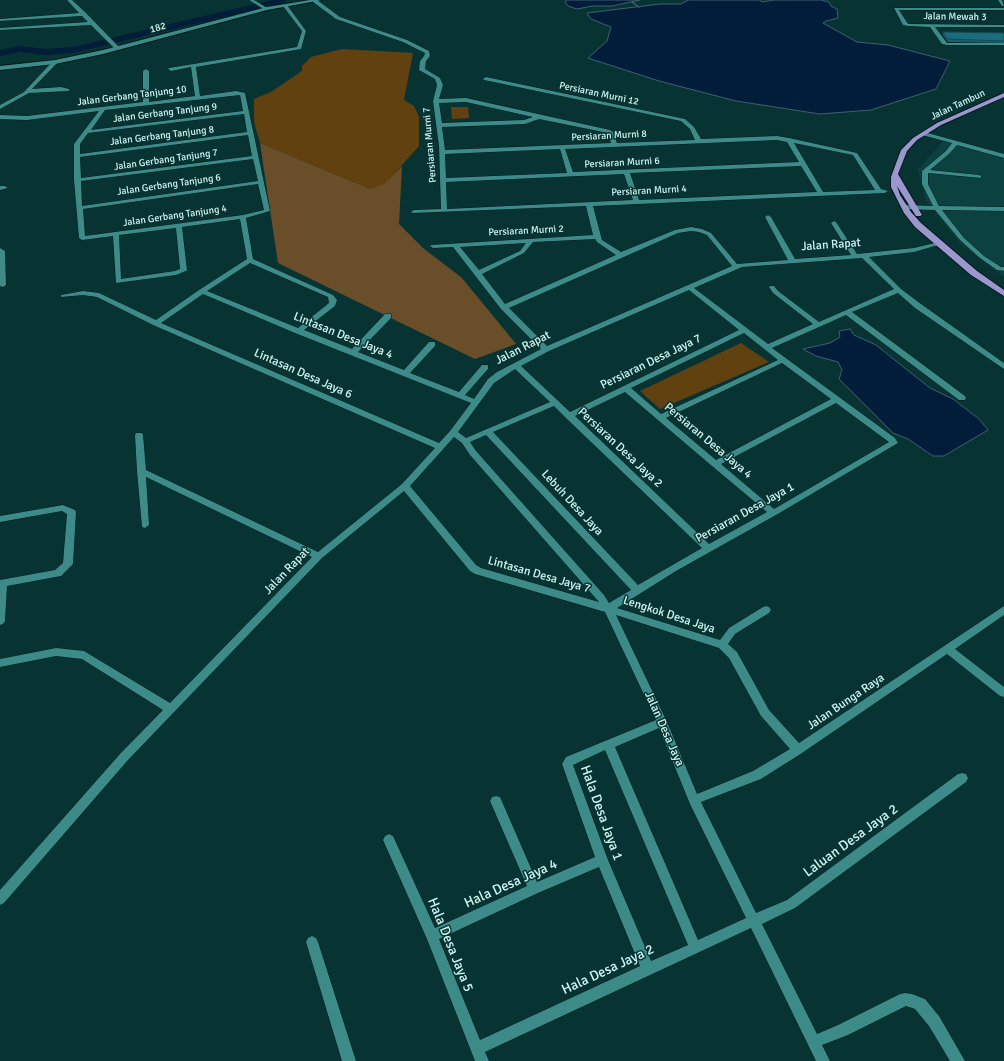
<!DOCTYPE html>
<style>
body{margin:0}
canvas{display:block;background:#073433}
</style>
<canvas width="1004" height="1061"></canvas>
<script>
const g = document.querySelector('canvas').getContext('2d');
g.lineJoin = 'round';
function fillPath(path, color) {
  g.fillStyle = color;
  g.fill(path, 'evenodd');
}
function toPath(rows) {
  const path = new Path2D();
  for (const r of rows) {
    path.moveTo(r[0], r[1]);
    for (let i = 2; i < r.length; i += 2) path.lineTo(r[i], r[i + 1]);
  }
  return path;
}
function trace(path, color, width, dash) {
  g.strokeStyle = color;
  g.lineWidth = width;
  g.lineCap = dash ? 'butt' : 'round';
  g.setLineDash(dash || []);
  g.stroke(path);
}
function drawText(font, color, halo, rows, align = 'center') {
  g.font = font + ' Signika,sans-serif';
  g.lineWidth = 3;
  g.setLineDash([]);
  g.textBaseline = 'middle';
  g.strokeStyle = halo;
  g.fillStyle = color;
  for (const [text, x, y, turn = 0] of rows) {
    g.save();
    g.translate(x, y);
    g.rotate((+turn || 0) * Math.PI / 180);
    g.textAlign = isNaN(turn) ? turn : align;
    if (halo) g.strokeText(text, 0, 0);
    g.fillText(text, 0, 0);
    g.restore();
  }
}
fillPath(toPath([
 [946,138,1004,153,1004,277,960,243,926,200,918,170]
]), '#0b4140');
fillPath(toPath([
 [342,49,413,53,404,100,414,106,419,117,419,146,384,185,370,189,260,143,254,122,254,99,271,92,302,71,302,66,311,57],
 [451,107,468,107,469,118,452,119],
 [741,343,769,362,660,409,640,391]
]), '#61410f');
fillPath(toPath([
 [260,143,370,189,384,184,402,166,399,224,423,248,462,278,516,344,475,359,278,263]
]), '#6a4e29');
const water = toPath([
 [567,0,640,0,612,6,593,6,577,9,568,6,565,2,567,0],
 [688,0,760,0,762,2,774,0,821,0,829,2,831,6,837,9,838,18,826,21,823,23,857,42,888,45,950,61,936,89,871,110,820,114,736,101,659,81,588,58,607,41,611,27,591,19,587,13,660,4,681,4,688,0],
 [850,329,854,335,876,345,930,388,953,399,979,419,988,430,944,456,933,456,908,439,893,433,839,379,842,370,838,362,816,356,803,349,830,343,840,337,839,331,850,329]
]);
fillPath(water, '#021d3a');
trace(water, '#405e72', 1);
trace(toPath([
 [632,2,639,7]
]), '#405e72', 1.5);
fillPath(toPath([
 [272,0,287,0,283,3,73,53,47,55,20,52,0,56,0,50,20,46,47,49,73,47,272,0]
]), '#021d3a');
const street = toPath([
 [67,0,72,0,86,13,119,47,119,49,115,49,91,25,0,30,0,28,88,22,82,16,0,21,0,19,79,13,67,0],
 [249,0,254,0,269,9,265,10,249,0],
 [313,0,317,0,340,17,407,40,429,51,430,56,426,61,425,69,440,78,443,85,439,99,466,98,610,130,613,132,617,143,695,140,690,129,681,121,484,80,483,79,486,77,685,119,694,127,701,139,777,136,789,138,857,153,881,189,888,191,885,193,593,206,602,240,621,252,675,230,691,227,702,229,711,233,737,264,788,260,765,217,768,215,771,217,795,259,851,255,831,223,834,221,836,222,857,254,914,248,939,242,942,244,914,252,869,257,901,289,921,304,1004,363,1004,369,915,308,898,293,852,312,965,396,966,398,965,400,959,400,846,315,772,348,895,438,898,443,776,515,676,571,617,608,720,640,729,628,763,607,766,606,769,607,771,610,769,613,735,634,728,644,737,652,769,710,799,743,1004,606,1004,615,955,649,1004,687,1004,697,1000,696,947,654,802,753,761,779,701,802,756,913,787,900,958,774,962,773,966,774,968,778,966,782,795,908,762,924,817,1034,838,1025,900,994,905,993,912,994,925,999,939,1016,965,1061,950,1061,929,1026,915,1009,906,1006,848,1035,822,1045,830,1061,816,1061,751,928,485,1052,489,1061,475,1061,427,939,383,840,385,836,389,834,393,836,435,928,527,886,490,801,492,797,496,796,500,797,537,882,595,857,562,764,566,757,656,720,605,612,475,574,470,571,404,491,322,558,128,760,4,903,0,905,0,890,120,754,163,710,82,659,56,656,0,667,0,659,56,648,84,651,170,703,312,557,146,477,149,525,145,528,142,527,137,471,135,435,136,433,142,433,143,435,146,470,318,552,402,484,435,448,153,325,97,297,83,295,61,297,61,295,83,291,99,293,156,320,199,290,247,259,240,219,182,227,187,270,186,271,176,275,116,283,113,236,82,240,79,238,74,180,74,144,99,111,27,120,0,119,0,115,27,116,143,102,143,71,146,69,149,71,149,102,195,96,191,67,171,71,168,69,169,68,297,47,302,31,283,6,287,5,306,31,301,49,196,67,200,96,236,91,245,93,270,211,246,218,253,259,333,295,337,300,335,306,304,330,352,349,385,314,391,314,391,318,358,352,404,370,429,342,435,342,435,346,410,373,459,392,482,365,488,365,488,369,465,395,474,399,488,379,497,372,541,349,501,309,453,247,433,248,430,246,431,245,593,235,586,206,412,213,411,212,414,210,441,209,439,146,433,101,437,85,435,79,419,70,420,61,424,56,425,53,403,42,336,19,313,2,313,0],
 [240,95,243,111,91,130,105,110,240,95],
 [466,102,533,117,524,120,442,123,439,103,466,102],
 [244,114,247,132,80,154,80,144,88,133,244,114],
 [539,119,608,133,611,143,445,150,442,127,525,124,539,119],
 [248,135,252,156,81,178,80,157,248,135],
 [777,140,787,142,799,162,573,172,565,149,777,140],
 [794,143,853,155,875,190,823,192,794,143],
 [560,149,567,173,446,178,445,154,560,149],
 [253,159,258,181,82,206,81,181,253,159],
 [801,166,817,192,639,200,630,173,801,166],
 [624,174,633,200,447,209,446,182,624,174],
 [258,184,264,210,243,215,85,236,83,209,258,184],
 [176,228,180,269,175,271,121,279,119,235,176,228],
 [691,231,699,232,707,235,732,266,547,346,509,308,678,233,691,231],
 [595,239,597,242,616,255,505,304,482,274,524,253,533,242,595,239],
 [526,243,520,251,479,270,460,247,526,243],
 [862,258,894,289,819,322,778,291,774,286,770,286,769,287,773,293,813,324,768,344,694,288,742,267,862,258],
 [250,263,328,297,329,303,298,328,207,291,250,263],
 [689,290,739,330,570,412,521,366,549,351,689,290],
 [203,294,295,333,471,403,450,431,439,443,161,323,203,294],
 [744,333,778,360,661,414,631,388,744,333],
 [782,363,831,399,716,460,666,418,782,363],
 [515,369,550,402,466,438,458,432,494,383,515,369],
 [625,392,712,466,767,512,709,544,575,416,625,392],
 [836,403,889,442,774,509,721,464,836,403],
 [554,406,566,418,702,548,638,585,493,432,554,406],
 [486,435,631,590,609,603,604,595,476,451,470,442,486,435],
 [454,437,462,443,470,455,599,602,481,568,476,565,410,486,454,437],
 [616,615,719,648,729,658,761,716,790,749,753,771,697,794,667,722,616,615],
 [659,728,690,804,746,918,698,940,615,747,659,728],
 [605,750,688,945,651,961,608,860,573,765,605,750],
 [599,867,640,966,480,1040,439,939,538,893,599,867],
 [998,0,1002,0,1004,6,1002,6,998,0],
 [894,8,1004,8,1004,10,899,10,908,24,1004,25,1004,27,935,27,947,43,1004,43,1004,45,947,45,942,44,930,27,908,26,903,25,894,8],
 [53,61,58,62,32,89,61,87,69,89,69,91,29,93,0,109,0,105,24,92,53,61],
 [924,132,1004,154,1004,158,957,145,950,153,930,170,979,175,981,176,981,178,928,173,928,184,939,206,1004,207,1004,211,942,210,964,238,984,256,1001,267,1004,267,1004,271,997,270,980,258,960,240,935,210,904,209,901,207,904,205,933,206,922,184,922,171,946,151,952,143,922,135,921,134,924,132],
 [0,186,5,186,8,188,0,190,0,186],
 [0,248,5,251,6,285,3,287,0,286,0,248],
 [63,505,75,510,76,512,73,564,61,576,7,586,5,621,3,624,0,625,0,580,55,570,63,563,67,514,62,511,0,522,0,516,63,505],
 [312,936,316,938,318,942,356,1061,342,1061,306,942,308,938,312,936]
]);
const secondary = toPath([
 [310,0,322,0,267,10,103,54,55,64,0,70,0,66,55,60,103,50,267,7,310,0]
]);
const primary = toPath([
 [1004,93,1004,97,941,125,917,140,907,151,898,174,922,215,920,216,916,216,897,186,900,195,911,212,921,223,977,271,1004,290,1004,296,971,275,915,227,904,213,891,187,891,177,901,150,913,138,937,123,1004,93]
]);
trace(street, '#021919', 1);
trace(secondary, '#021919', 2);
trace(primary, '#021919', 2);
fillPath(street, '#3c8b89');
fillPath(secondary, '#3c8b89');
fillPath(primary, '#9b96ce');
fillPath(toPath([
 [943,32,1004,33,1004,43,948,42,943,35]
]), '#185e6b');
const building = toPath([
 [943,32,1004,33,1004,41,948,39,943,32]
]);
fillPath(building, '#1c6d7c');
trace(building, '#144c57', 1);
drawText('10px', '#d0f6f4', '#073433', [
 ["Jalan Mewah 3",955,17,1],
 ["182",158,28,-15],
 ["Persiaran Murni 12",599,94,12],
 ["Jalan Gerbang Tanjung 10",132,96,-7],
 ["Jalan Tambun",958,105,-25],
 ["Jalan Gerbang Tanjung 9",165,113,-7],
 ["Jalan Gerbang Tanjung 8",162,136,-7],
 ["Persiaran Murni 8",609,136,-3],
 ["Persiaran Murni 7",430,145,-95],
 ["Jalan Gerbang Tanjung 7",166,160,-8],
 ["Persiaran Murni 6",622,163,-3],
 ["Jalan Gerbang Tanjung 6",169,185,-8],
 ["Persiaran Murni 4",649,191,-3],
 ["Jalan Gerbang Tanjung 4",175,216,-8],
 ["Persiaran Murni 2",526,231,-3]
]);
drawText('12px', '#d0f6f4', '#073433', [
 ["Jalan Rapat",831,245,-4],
 ["Lintasan Desa Jaya 4",343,336,22],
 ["Jalan Rapat",523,348,-27],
 ["Persiaran Desa Jaya 7",651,362,-26],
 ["Lintasan Desa Jaya 6",303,374,24],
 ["Persiaran Desa Jaya 4",708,441,40],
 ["Persiaran Desa Jaya 2",620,448,43],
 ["Lebuh Desa Jaya",572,503,47],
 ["Persiaran Desa Jaya 1",745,513,-29],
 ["Jalan Rapat",287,571,-46],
 ["Lintasan Desa Jaya 7",539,575,16],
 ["Lengkok Desa Jaya",669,615,18],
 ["Jalan Bunga Raya",846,702,-34],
 ["Jalan Desa Jaya",664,729,66]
]);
drawText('14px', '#d0f6f4', '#073433', [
 ["Hala Desa Jaya 1",601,813,70],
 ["Laluan Desa Jaya 2",851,841,-36],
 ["Hala Desa Jaya 4",511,884,-24],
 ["Hala Desa Jaya 5",450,945,68],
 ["Hala Desa Jaya 2",608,970,-25]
]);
</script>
